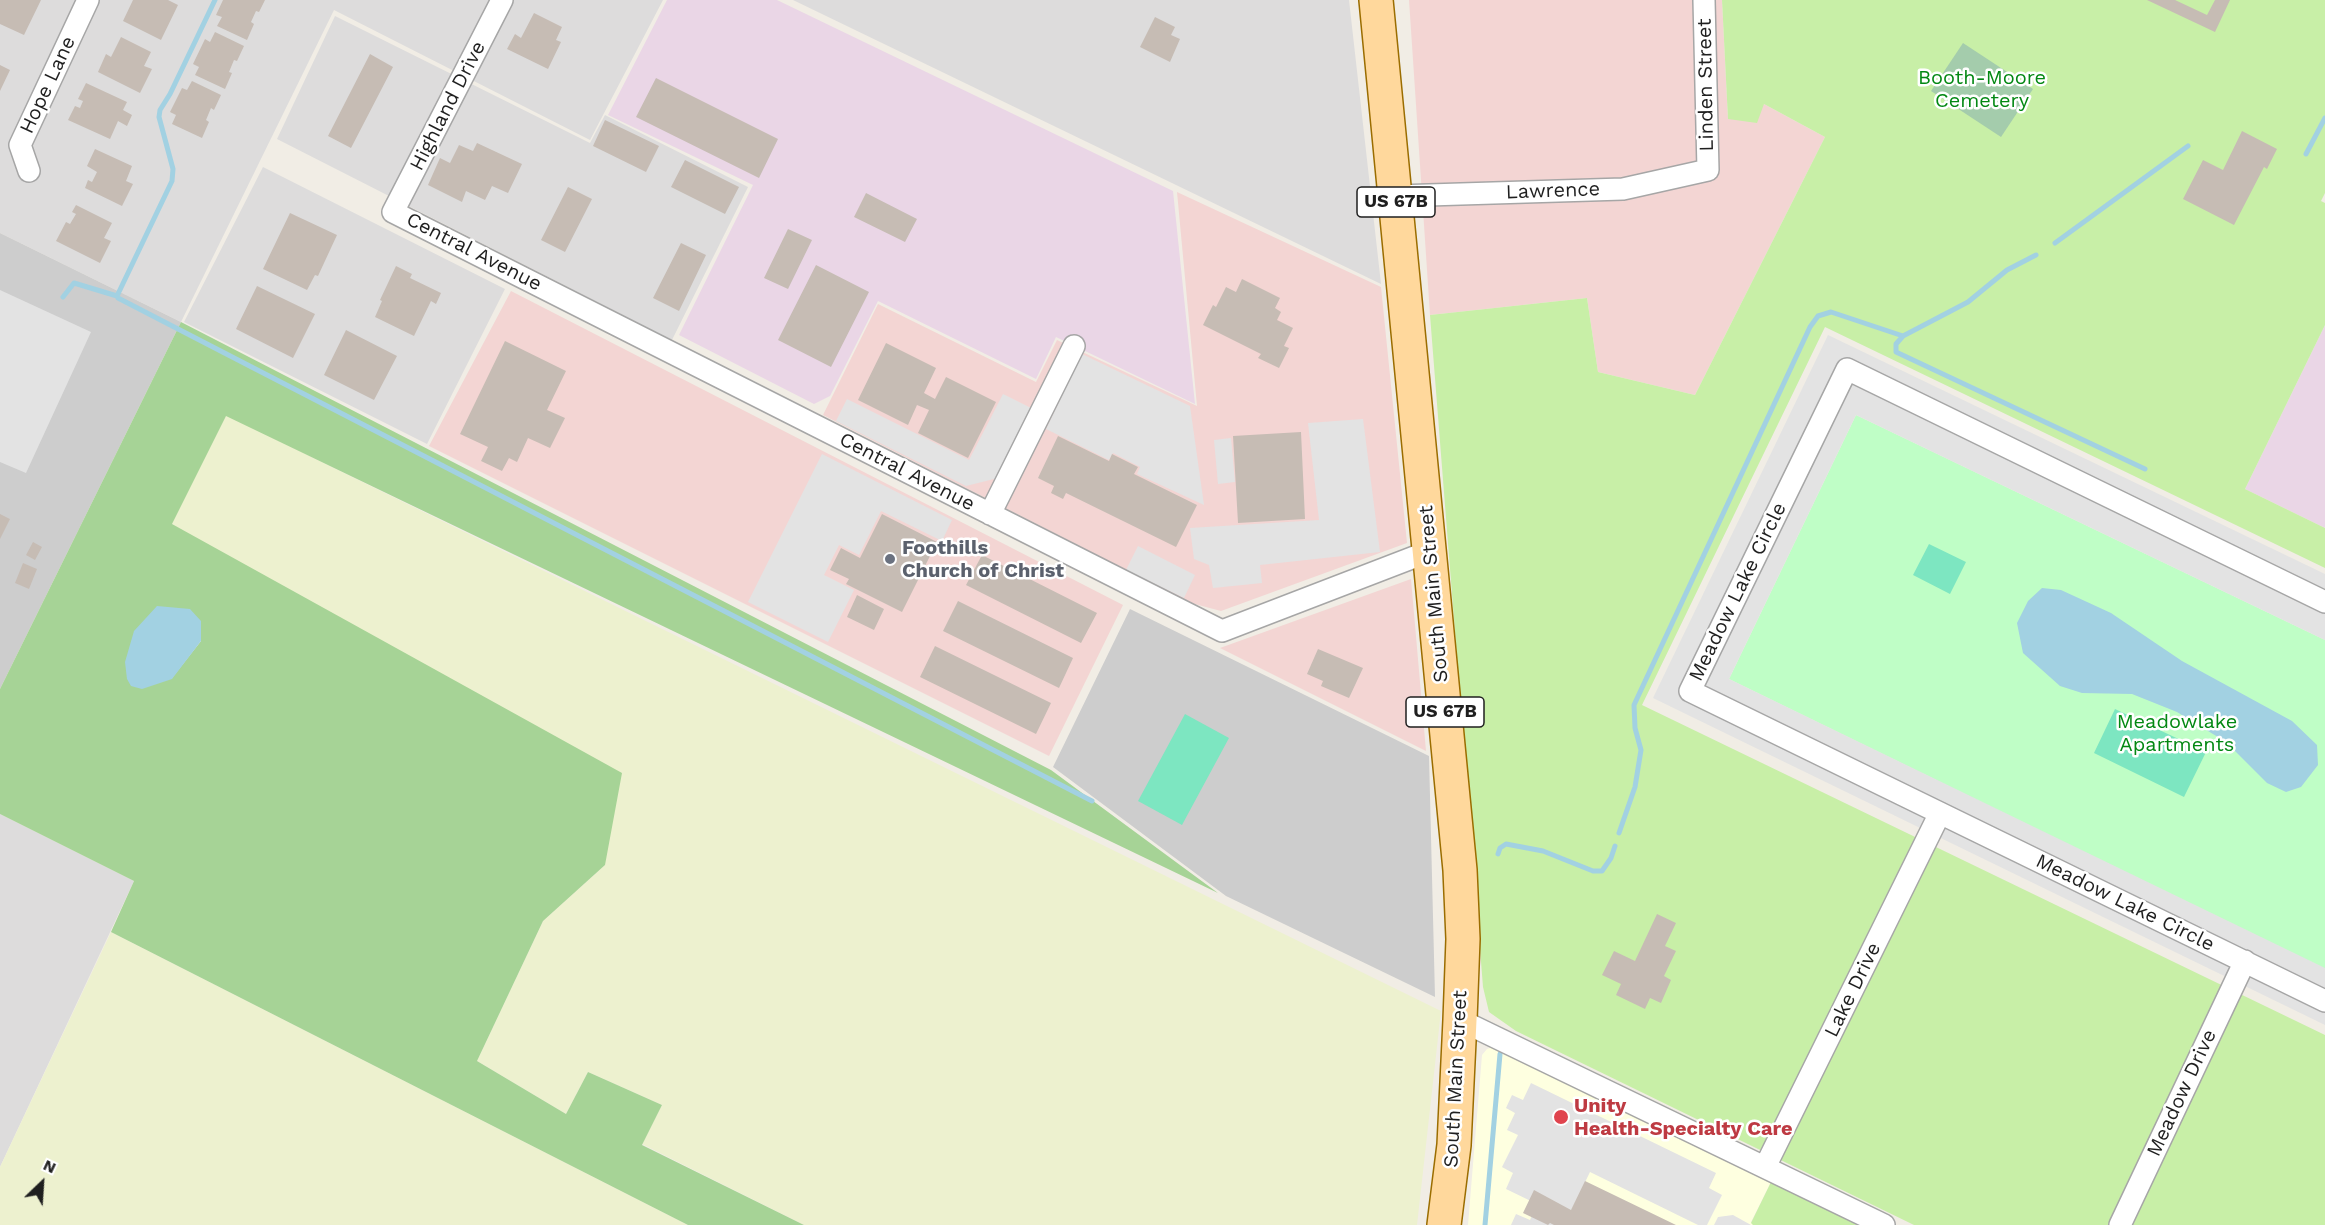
<!DOCTYPE html>
<style>
body{margin:0}
#map{position:relative;width:2325px;height:1225px;overflow:hidden;background:#f1ede5;font-family:"Work Sans",sans-serif}
canvas{display:block}
.north{position:absolute;left:12px;top:1153px;width:60px;height:60px;-webkit-text-stroke:4px #fff;paint-order:stroke;rotate:25deg;font-size:16px;font-weight:700;line-height:24px;text-align:center;color:#1f1f1f}
.north::after{content:'';display:block;margin:auto;width:21px;height:27px;background:#1f1f1f;clip-path:polygon(50% 0,100% 100%,50% 72%,0 100%)}
</style>
<div id="map">
<canvas width="2325" height="1225"></canvas>
<div class="north">N</div>
</div>
<script>
const g = document.querySelector('canvas').getContext('2d');
g.lineJoin = 'round';
function fillPath(path, color) {
  g.fillStyle = color;
  g.fill(path, 'evenodd');
}
function toPath(rows) {
  const path = new Path2D();
  for (const r of rows) {
    path.moveTo(r[0], r[1]);
    for (let i = 2; i < r.length; i += 2) path.lineTo(r[i], r[i + 1]);
  }
  return path;
}
function trace(path, color, width, dash) {
  g.strokeStyle = color;
  g.lineWidth = width;
  g.lineCap = dash ? 'butt' : 'round';
  g.setLineDash(dash || []);
  g.stroke(path);
}
function drawText(font, color, halo, rows, align = 'center') {
  g.font = font + ' "Work Sans",sans-serif';
  g.lineWidth = 5;
  g.setLineDash([]);
  g.textBaseline = 'middle';
  g.strokeStyle = halo;
  g.fillStyle = color;
  for (const [text, x, y, turn = 0] of rows) {
    g.save();
    g.translate(x, y);
    g.rotate((+turn || 0) * Math.PI / 180);
    g.textAlign = isNaN(turn) ? turn : align;
    if (halo) g.strokeText(text, 0, 0);
    g.fillText(text, 0, 0);
    g.restore();
  }
}
fillPath(toPath([
 [0,0,663,0,590,140,334,10,181,322,0,233],
 [793,0,1349,0,1381,284,1174,184],
 [335,16,590,143,605,115,748,187,672,340,277,139],
 [263,167,505,289,427,444,184,322],
 [0,814,134,881,0,1167]
]), '#dddcdc');
fillPath(toPath([
 [1409,0,1722,0,1728,119,1764,104,1825,137,1695,395,1598,372,1587,298,1430,315],
 [1177,192,1381,287,1407,543,1221,611,1191,603,823,415,878,304,1036,382,1057,340,1197,406],
 [511,291,1123,605,1049,756,429,446],
 [1411,579,1426,751,1220,648]
]), '#f3d5d3');
fillPath(toPath([
 [667,0,777,0,1173,191,1195,404,1056,337,1036,379,878,301,830,396,814,404,679,335,753,185,608,115],
 [2325,325,2325,528,2245,489]
]), '#ead6e6');
fillPath(toPath([
 [1495,1046,1772,1180,1751,1222,1753,1225,1468,1225,1482,1055,1487,1049]
]), '#feffe0');
fillPath(toPath([
 [0,233,181,322,0,689],
 [1130,609,1429,756,1435,997,1226,896,1053,767]
]), '#cdcdcd');
fillPath(toPath([
 [226,415,1441,1011,1417,1225,804,1225,642,1144,662,1105,588,1072,566,1114,477,1061,543,921,605,865,171,523],
 [111,932,688,1225,0,1225,0,1167]
]), '#edf1cf');
fillPath(toPath([
 [1722,0,2325,0,2325,193,2321,201,2325,203,2325,325,2245,489,2325,528,2325,568,1825,327,1642,705,2325,1035,2325,1225,1914,1225,1516,1031,1489,1012,1483,987,1430,315,1587,298,1598,372,1695,395,1825,137,1764,104,1757,123,1728,119],
 [1772,1180,1864,1225,1753,1225,1751,1223]
]), '#c8efa7');
fillPath(toPath([
 [181,322,1051,770,1218,893,226,416,172,524,622,773,605,865,543,921,477,1061,566,1114,588,1072,662,1105,642,1145,804,1225,688,1225,111,932,134,881,0,814,0,689],
 [201,621,201,641,171,679]
]), '#a6d396');
fillPath(toPath([
 [1963,43,2033,89,2001,137,1931,91]
]), '#a4ccac');
fillPath(toPath([
 [1856,415,2325,640,2325,970,1729,679]
]), '#bffec6');
fillPath(toPath([
 [1929,544,1966,562,1950,594,1913,575],
 [2115,709,2206,752,2184,797,2094,753],
 [1185,714,1229,738,1182,825,1138,801]
]), '#7de6c1');
fillPath(toPath([
 [0,290,91,332,26,473,0,462],
 [1828,335,2325,574,2325,640,1856,415,1729,679,2325,968,2325,1025,1653,698],
 [1082,354,1190,406,1204,505,1137,474,1140,467,1113,453,1109,460,1046,429],
 [1003,394,1033,409,998,478,966,486,836,421,847,399,969,460],
 [1363,419,1380,552,1260,565,1262,583,1213,588,1209,565,1194,559,1190,528,1319,520,1308,423],
 [1231,438,1235,482,1218,484,1214,440],
 [822,454,952,520,942,541,881,511,859,555,839,545,824,575,854,590,828,642,748,602],
 [1138,546,1195,575,1184,598,1126,570],
 [1531,1083,1716,1173,1709,1188,1722,1195,1707,1225,1698,1225,1590,1172,1564,1225,1511,1225,1516,1214,1530,1220,1537,1204,1506,1189,1513,1173,1502,1167,1518,1135,1507,1130,1515,1113,1506,1108,1512,1095,1523,1100],
 [1733,1215,1751,1225,1714,1225,1718,1217]
]), '#e3e3e3');
fillPath(toPath([
 [2042,588,2061,590,2111,613,2182,661,2292,721,2317,745,2318,765,2301,787,2286,792,2267,783,2226,742,2177,712,2132,694,2082,693,2060,686,2023,653,2017,623,2028,601],
 [157,606,190,609,201,621,201,641,172,679,142,689,131,686,127,679,125,662,134,631]
]), '#a2d1e2');
trace(toPath([
 [215,0,170,94,160,110,159,117,173,169,172,181,117,296,118,298,1092,801],
 [2306,154,2325,118],
 [2055,243,2188,146],
 [2036,255,2007,270,1968,302,1903,336,1896,344,1896,352,2145,469],
 [63,297,74,283,117,296],
 [1619,833,1635,787,1641,750,1635,728,1634,705,1810,327,1818,316,1831,312,1903,336],
 [1498,854,1500,848,1506,844,1543,851,1593,871,1602,871,1611,858,1615,846],
 [1485,1225,1500,1054]
]), '#a2d1e2', 5);
fillPath(toPath([
 [0,0,41,0,24,35,0,24],
 [133,0,168,0,178,5,161,40,123,21],
 [223,0,265,0,259,12,256,11,251,22,254,24,247,40,217,26,222,17,216,15],
 [2147,0,2175,0,2207,15,2215,0,2230,0,2215,32],
 [534,13,562,27,556,40,561,42,548,69,507,49,515,34,521,38],
 [1155,17,1175,27,1171,35,1180,39,1170,62,1140,47],
 [215,32,244,46,237,61,234,60,229,72,232,73,225,89,195,75,199,67,193,64,205,39,210,42],
 [121,37,151,52,144,66,152,69,140,93,98,72,106,54,111,57],
 [370,54,393,67,351,148,328,136],
 [0,65,10,70,0,91],
 [656,78,778,139,759,178,636,117],
 [192,81,221,95,214,110,211,108,206,120,209,122,202,138,172,124,176,115,170,112,182,88,187,90],
 [86,83,127,102,123,110,132,115,127,126,118,121,110,139,68,120,75,106,80,108,83,101,78,99],
 [605,120,659,146,646,172,593,146],
 [2242,131,2277,149,2267,169,2264,167,2234,225,2183,199,2203,160,2223,170],
 [477,143,522,164,508,193,492,186,485,200,466,191,462,202,428,185,440,158,450,163,459,145,473,151],
 [95,149,132,166,126,181,133,184,122,206,85,188,88,180,92,182,97,172,87,166],
 [685,160,739,187,725,214,671,187],
 [568,187,592,199,565,252,541,240],
 [866,193,917,219,905,242,854,217],
 [76,205,112,223,104,238,111,241,100,263,56,241,66,222,70,224,76,214,72,212],
 [290,213,337,235,318,276,315,275,307,290,263,269],
 [788,229,812,240,788,289,764,278],
 [681,243,706,255,679,311,653,298],
 [816,265,869,292,831,367,778,340],
 [396,266,412,274,410,278,441,293,436,304,431,301,414,336,375,317,382,301,380,300],
 [1242,279,1280,298,1275,308,1281,312,1277,320,1293,328,1284,346,1289,348,1279,368,1258,358,1261,354,1203,325,1213,305,1216,307,1226,287,1236,292],
 [257,286,315,314,293,358,236,329],
 [346,330,397,356,374,400,324,375],
 [505,341,566,371,547,410,565,418,550,448,528,438,517,462,509,458,502,471,481,461,488,447,460,434],
 [886,343,936,368,924,393,935,399,946,377,996,402,968,458,918,433,929,410,917,405,908,425,858,400],
 [1301,432,1305,519,1238,523,1233,436],
 [1058,436,1109,461,1112,454,1138,467,1134,474,1197,505,1176,547,1066,493,1063,499,1051,493,1054,486,1038,478],
 [0,514,10,519,0,539],
 [882,514,937,542,902,612,846,584,849,579,830,570,841,548,860,558],
 [33,542,42,547,35,560,26,555],
 [982,555,1097,613,1081,643,966,585],
 [23,563,37,569,29,589,15,583],
 [857,595,884,609,874,630,847,617],
 [958,601,1073,658,1059,688,943,631],
 [935,646,1051,703,1036,734,920,677],
 [1318,649,1363,668,1349,698,1321,686,1323,681,1307,674],
 [1657,914,1676,923,1665,946,1676,951,1664,976,1671,980,1661,1003,1650,998,1645,1009,1616,995,1621,984,1602,975,1614,951,1635,961],
 [1585,1181,1676,1225,1554,1225,1550,1223,1548,1225,1523,1213,1534,1190,1571,1210]
]), '#c6bcb4');
const minor = toPath([
 [502,0,393,212,1222,631,1430,551],
 [29,171,20,145,88,0],
 [1396,196,1623,189,1708,170,1704,0],
 [990,514,1074,346],
 [2325,602,1847,369,1690,691,2325,1001],
 [1460,1020,1884,1225],
 [1765,1167,1940,813],
 [2120,1225,2245,961]
]);
const primary = toPath([
 [1376,0,1460,870,1463,939,1460,1020,1454,1145,1444,1225]
]);
trace(minor, '#a6a6a6', 24);
trace(primary, '#9b6d00', 36);
trace(minor, '#fff', 21);
trace(primary, '#ffd89c', 33);
for (const [x, y, r, color] of [
 [890,559,6,"#6b7280"],
 [1561,1117,8,"#e0444e"]
]) {
  const dot = new Path2D();
  dot.arc(x, y, r, 0, 2 * Math.PI);
  g.fillStyle = color;
  g.fill(dot);
  trace(dot, '#fff', 2);
}
for (const [x, y, w] of [
 [1396,202,78],
 [1445,712,78]
]) {
  const box = new Path2D();
  box.roundRect(x - w / 2, y - 15, w, 30, 4.5);
  g.fillStyle = '#fff';
  g.fill(box);
  trace(box, '#1f1f1f', 1.5);
}
drawText('bold 18px', '#1f1f1f', null, [
 ["US 67B",1396,202],
 ["US 67B",1445,712]
]);
drawText('20px', '#038813', '#fff', [
 ["Booth-Moore",1982,78],
 ["Cemetery",1982,101],
 ["Meadowlake",2177,722],
 ["Apartments",2177,745]
]);
drawText('20px', '#1f1f1f', '#fff', [
 ["Hope Lane",48,85,-65],
 ["Linden Street",1706,85,-91],
 ["Highland Drive",448,106,-63],
 ["Lawrence",1553,191,-2],
 ["Central Avenue",474,252,27],
 ["Central Avenue",907,472,27],
 ["Meadow Lake Circle",1738,592,-64],
 ["South Main Street",1434,594,-95],
 ["Meadow Lake Circle",2125,903,26],
 ["Lake Drive",1853,990,-64],
 ["South Main Street",1456,1079,-87],
 ["Meadow Drive",2182,1093,-65]
]);
drawText('bold 20px', '#5b616d', '#fff', [
 ["Foothills",902,548],
 ["Church of Christ",902,571]
], 'left');
drawText('bold 20px', '#be3a42', '#fff', [
 ["Unity",1574,1106],
 ["Health-Specialty Care",1574,1129]
], 'left');
</script>
